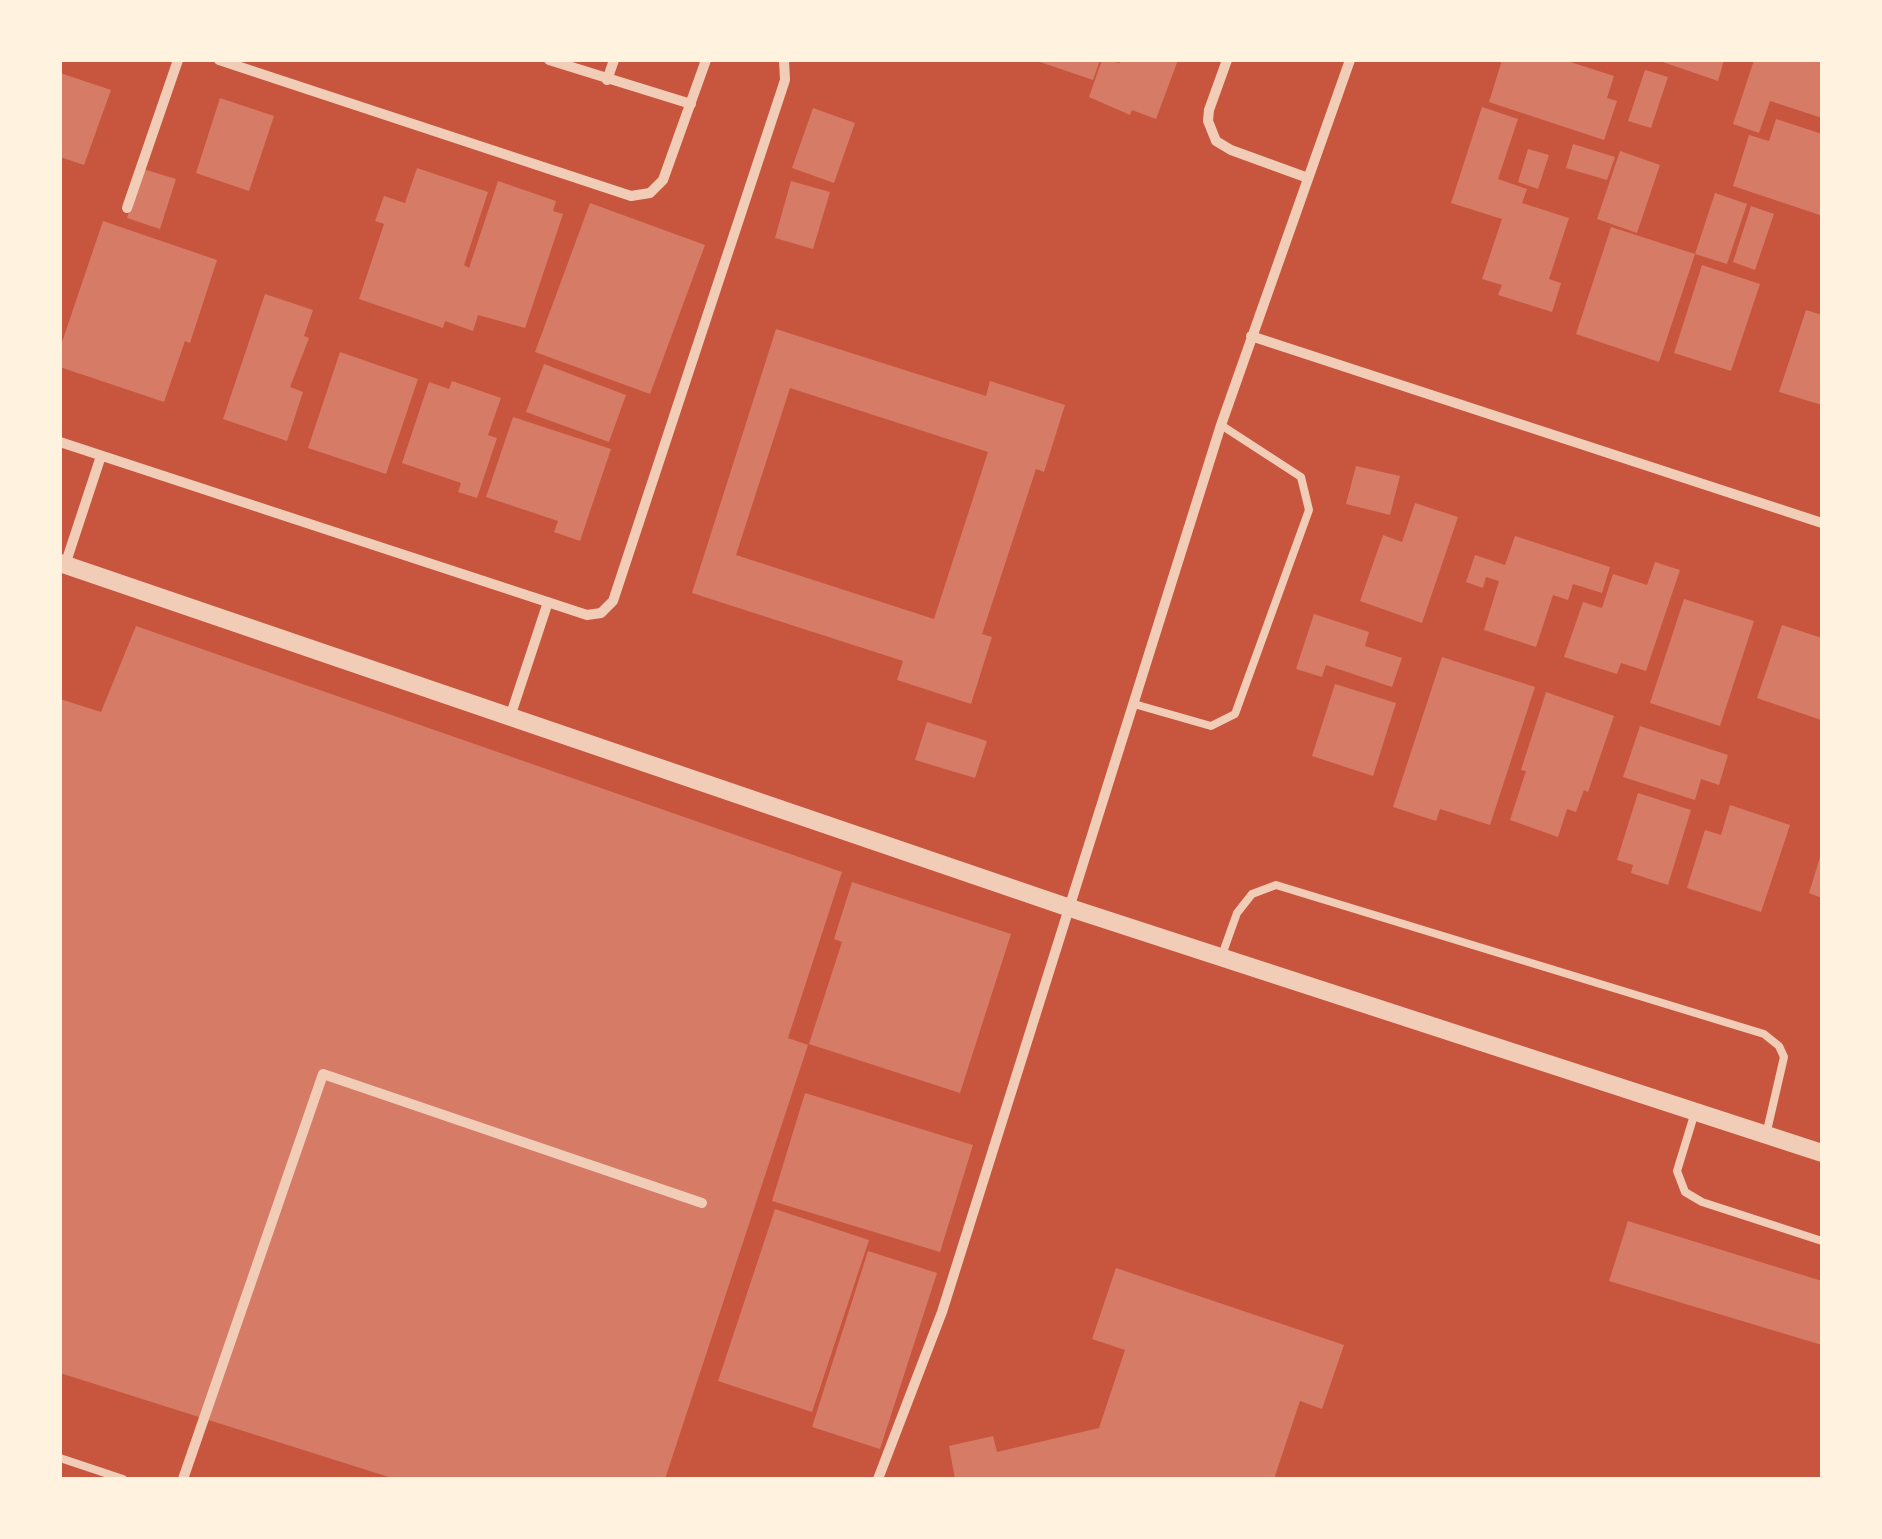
<!DOCTYPE html>
<style>
body{margin:0}
#map{position:relative;width:1882px;height:1539px;overflow:hidden;background:#c8553d;font-family:Arial,sans-serif}
canvas{display:block}
.frame{position:absolute;inset:0;border:62px solid #fff3e0;pointer-events:none}
</style>
<div id="map">
<canvas width="1882" height="1539"></canvas>
<div class="frame"></div>
</div>
<script>
const g = document.querySelector('canvas').getContext('2d');
g.lineJoin = 'round';
function fillPath(path, color) {
  g.fillStyle = color;
  g.fill(path, 'evenodd');
}
function toPath(rows) {
  const path = new Path2D();
  for (const r of rows) {
    path.moveTo(r[0], r[1]);
    for (let i = 2; i < r.length; i += 2) path.lineTo(r[i], r[i + 1]);
  }
  return path;
}
function trace(path, color, width, dash) {
  g.strokeStyle = color;
  g.lineWidth = width;
  g.lineCap = dash ? 'butt' : 'round';
  g.setLineDash(dash || []);
  g.stroke(path);
}
fillPath(toPath([
 [1034,60,1100,60,1093,80],
 [1102,60,1120,63,1121,60,1178,60,1156,119,1132,110,1130,115,1089,97],
 [1502,60,1564,60,1614,76,1607,98,1617,101,1604,140,1489,102],
 [1657,60,1724,60,1718,81],
 [1754,60,1822,60,1822,118,1770,101,1759,133,1733,124],
 [1645,70,1668,77,1651,128,1628,121],
 [60,73,111,90,84,165,60,157],
 [220,98,274,116,249,191,196,173],
 [1482,107,1518,119,1498,179,1527,189,1522,203,1569,218,1549,279,1561,283,1552,312,1498,295,1502,285,1482,279,1502,219,1451,203],
 [813,108,855,123,834,183,792,168],
 [1776,119,1822,134,1820,215,1733,186,1749,135,1769,141],
 [1573,144,1615,157,1607,180,1566,168],
 [1528,149,1549,155,1538,189,1518,182],
 [1620,151,1660,165,1637,233,1597,219],
 [417,168,488,192,464,265,469,268,498,181,556,201,553,211,563,214,525,328,478,315,473,331,445,321,443,328,359,299,384,224,375,221,384,196,405,203],
 [143,169,176,179,160,229,127,218],
 [791,181,830,192,813,249,775,238],
 [1715,193,1747,204,1727,264,1695,254,1659,362,1576,334,1611,227,1695,254],
 [590,203,705,245,650,394,535,352],
 [1751,206,1774,214,1755,270,1733,262],
 [103,221,217,260,190,343,185,341,164,402,60,367,60,348],
 [1702,265,1760,284,1731,371,1674,353],
 [265,294,313,310,304,336,309,338,290,387,303,392,287,441,223,419],
 [1806,310,1822,315,1822,405,1779,392],
 [776,329,986,396,990,381,1065,405,1044,472,1036,469,982,634,992,637,971,704,897,680,903,661,692,593],
 [790,388,988,452,934,619,736,555],
 [340,352,418,379,386,474,308,448],
 [544,364,626,395,609,442,526,412],
 [452,381,501,398,488,435,497,438,477,498,458,492,461,483,402,463,429,382,449,389],
 [513,417,611,449,580,541,554,532,558,521,486,497],
 [1356,466,1400,476,1390,515,1346,504],
 [1415,503,1458,517,1422,623,1360,601,1383,535,1402,542],
 [1515,536,1610,567,1602,593,1573,584,1568,600,1553,595,1536,647,1484,630,1499,581,1486,577,1483,588,1466,582,1475,555,1505,565],
 [1655,562,1680,570,1646,671,1621,663,1617,674,1564,657,1583,602,1602,608,1613,574,1647,585],
 [1684,599,1754,621,1720,726,1650,703],
 [1314,614,1369,632,1365,646,1402,658,1392,687,1326,665,1322,677,1296,669],
 [1782,625,1822,638,1821,720,1757,698],
 [136,626,842,872,788,1038,808,1045,665,1479,395,1479,60,1373,60,699,101,712],
 [1442,657,1535,687,1490,825,1440,809,1436,821,1393,807],
 [1335,684,1396,703,1373,776,1312,756],
 [1546,692,1614,716,1588,792,1584,790,1576,812,1567,809,1558,837,1510,820,1526,771,1521,770],
 [927,722,987,741,975,778,915,760],
 [1640,726,1728,755,1719,785,1701,779,1695,800,1623,777],
 [1638,793,1691,810,1668,885,1631,873,1633,865,1617,860],
 [1730,805,1790,825,1761,912,1687,888,1705,830,1721,835],
 [1821,854,1822,854,1822,898,1809,893],
 [852,882,1011,934,960,1093,809,1044,842,942,834,939],
 [805,1093,973,1145,940,1252,772,1201],
 [775,1209,869,1240,812,1412,718,1381],
 [1628,1221,1822,1281,1822,1345,1609,1281],
 [868,1251,937,1273,880,1449,812,1427],
 [1116,1268,1344,1345,1322,1409,1300,1401,1274,1479,955,1479,949,1446,993,1436,997,1452,1099,1428,1125,1350,1092,1339]
]), '#d67c66');
trace(toPath([
 [1134,704,1211,726,1235,714,1309,510,1301,477,1221,425],
 [1222,955,1237,913,1252,894,1276,885,1764,1034,1779,1046,1784,1057,1766,1135],
 [1695,1112,1677,1171,1685,1192,1702,1202,1822,1241],
 [60,1458,123,1479]
]), '#f1ccb7', 8);
trace(toPath([
 [219,60,631,196,650,193,663,180,706,60],
 [549,60,691,104],
 [1227,60,1209,110,1208,121,1216,141,1231,150,1308,178],
 [607,80,614,60],
 [127,208,178,60],
 [1251,336,1822,523],
 [60,442,587,615,601,613,613,601,785,80,784,60],
 [65,565,101,456],
 [510,717,548,602],
 [183,1479,323,1074,702,1203],
 [878,1479,942,1312,1221,425,1350,60]
]), '#f1ccb7', 10);
trace(toPath([
 [60,563,1067,907,1822,1153]
]), '#f1ccb7', 18);
</script>
